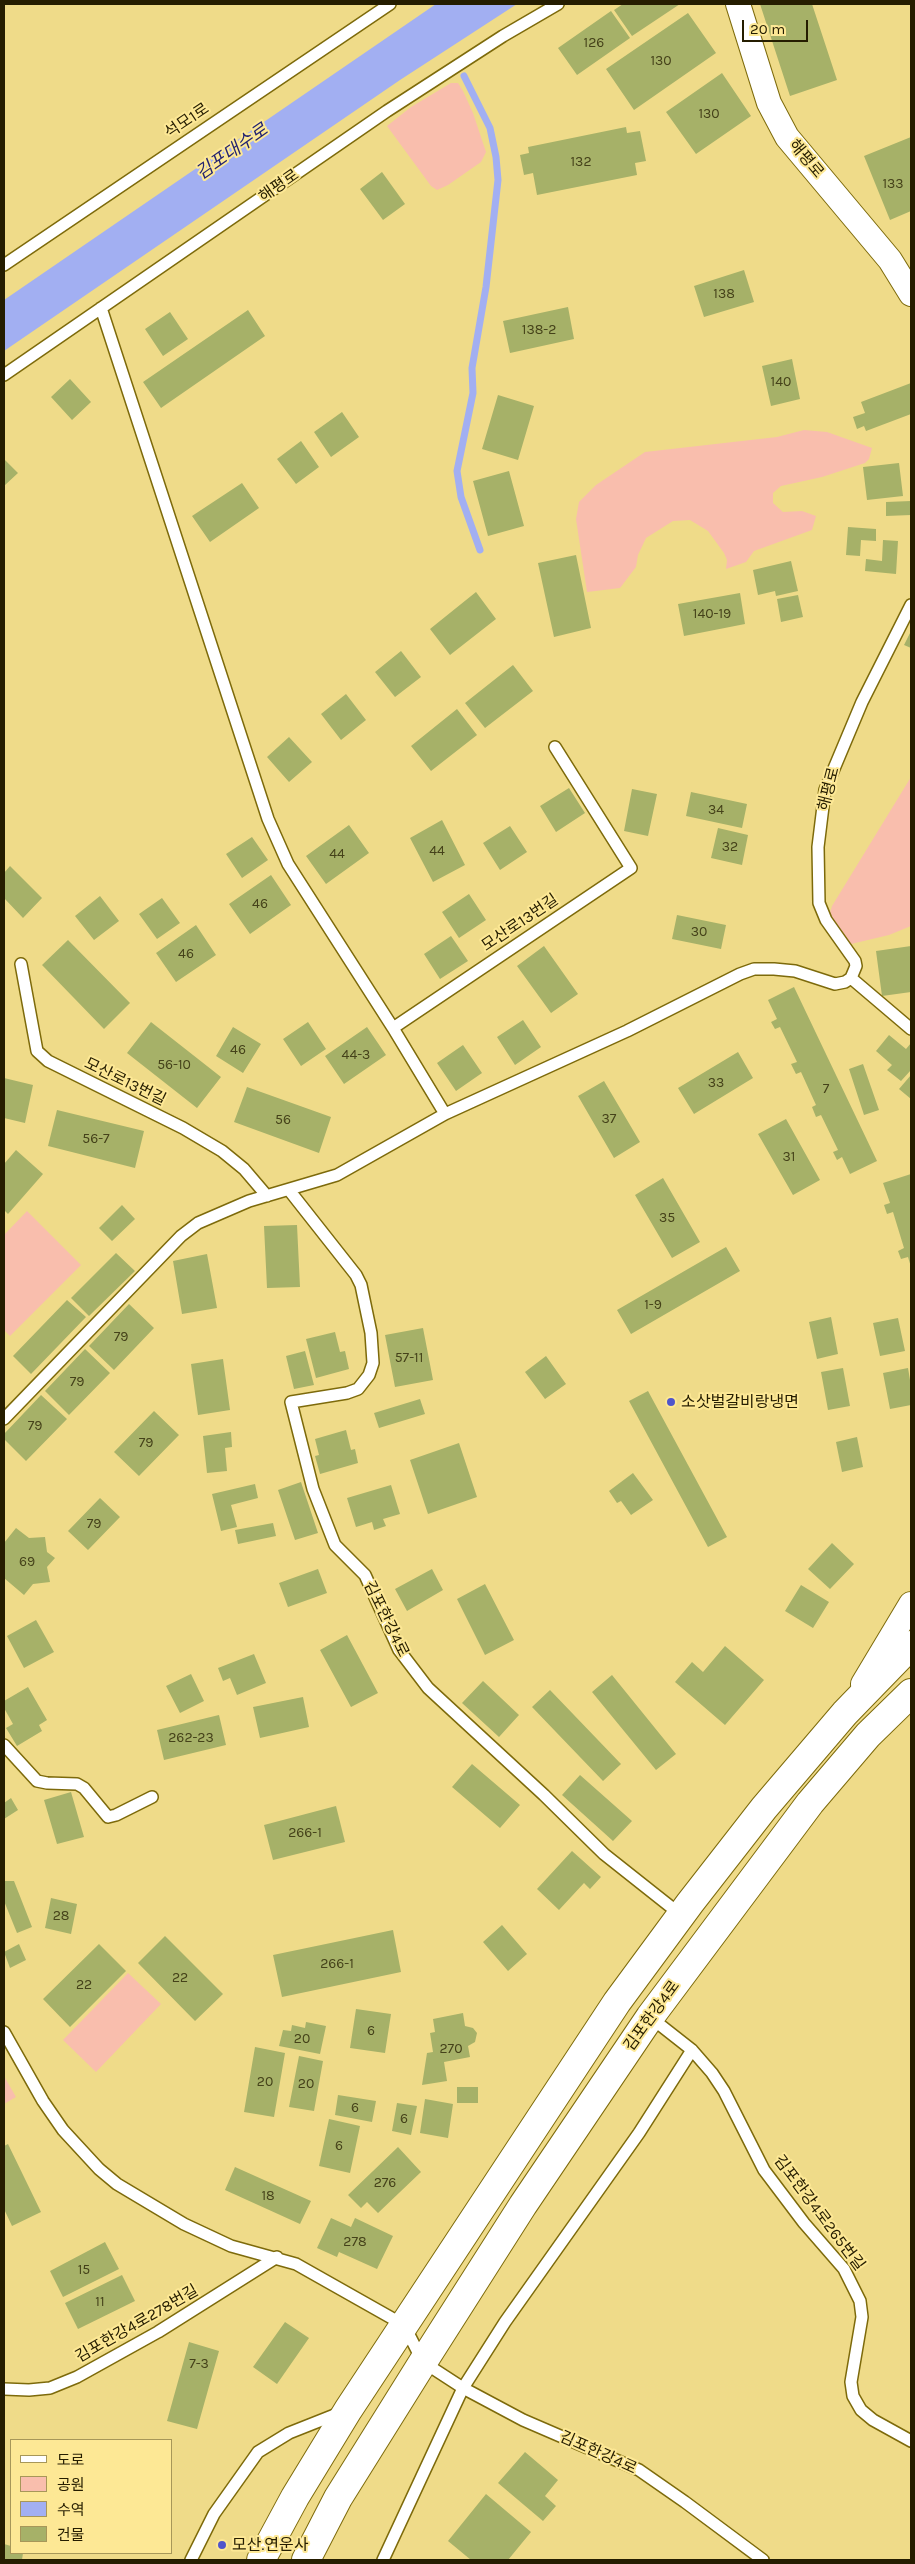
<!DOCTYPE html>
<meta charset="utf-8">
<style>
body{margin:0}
#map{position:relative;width:915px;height:2564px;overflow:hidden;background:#efdb89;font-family:Karla,"Noto Sans KR",sans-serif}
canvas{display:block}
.frame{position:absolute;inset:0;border:5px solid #251d00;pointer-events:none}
.legend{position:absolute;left:10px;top:2439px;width:162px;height:115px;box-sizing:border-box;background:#fde895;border:1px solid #a79759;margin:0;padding:6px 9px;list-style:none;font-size:15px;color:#251d00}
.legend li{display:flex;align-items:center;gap:10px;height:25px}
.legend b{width:25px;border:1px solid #a79759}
.scale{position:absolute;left:742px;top:20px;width:66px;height:22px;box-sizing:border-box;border:2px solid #251d00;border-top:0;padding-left:6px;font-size:15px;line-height:18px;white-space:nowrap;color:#251d00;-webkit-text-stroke:4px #fde895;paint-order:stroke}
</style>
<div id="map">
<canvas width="915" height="2564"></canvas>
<div class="frame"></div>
<ul class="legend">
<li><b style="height:6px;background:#fff"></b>도로</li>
<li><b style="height:14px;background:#f9bead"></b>공원</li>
<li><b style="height:14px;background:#a2aff2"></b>수역</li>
<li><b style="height:14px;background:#a6b168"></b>건물</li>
</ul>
<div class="scale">20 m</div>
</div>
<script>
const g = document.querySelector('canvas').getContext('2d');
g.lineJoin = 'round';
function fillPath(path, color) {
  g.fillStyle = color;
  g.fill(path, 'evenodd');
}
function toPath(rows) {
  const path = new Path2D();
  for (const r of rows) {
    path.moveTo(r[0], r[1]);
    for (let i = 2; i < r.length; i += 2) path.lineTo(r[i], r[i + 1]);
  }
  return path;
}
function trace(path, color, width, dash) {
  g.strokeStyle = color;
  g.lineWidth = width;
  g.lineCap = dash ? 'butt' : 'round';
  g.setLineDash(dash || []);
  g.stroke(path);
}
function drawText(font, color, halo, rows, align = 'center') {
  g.font = font + ' Karla,"Noto Sans KR",sans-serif';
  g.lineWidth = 4;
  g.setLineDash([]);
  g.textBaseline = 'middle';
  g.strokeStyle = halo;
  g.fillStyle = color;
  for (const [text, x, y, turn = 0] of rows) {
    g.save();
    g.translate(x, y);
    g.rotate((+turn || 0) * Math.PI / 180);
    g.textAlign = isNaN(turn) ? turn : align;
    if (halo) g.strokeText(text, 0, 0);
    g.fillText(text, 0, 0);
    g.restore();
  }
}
fillPath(toPath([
 [451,83,458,83,463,91,473,113,486,152,481,162,448,185,437,190,431,186,387,126,411,107],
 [804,430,827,432,872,448,869,459,865,463,822,477,781,486,773,493,773,503,783,512,802,511,816,516,812,530,754,551,746,562,726,569,727,560,724,553,708,531,690,520,673,521,646,538,638,555,636,567,620,588,587,592,576,519,579,502,596,485,645,452,777,437],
 [911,777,911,926,889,935,851,944,834,922,830,913,832,906],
 [27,1211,81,1265,10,1336,4,1330,4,1235],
 [128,1973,161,2004,96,2072,63,2040],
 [4,2076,16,2097,4,2104]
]), '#f9bead');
fillPath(toPath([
 [436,4,517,4,400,80,4,351,4,300]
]), '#a2aff2');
trace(toPath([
 [464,76,490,128,496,157,498,180,486,287,472,368,473,393,457,471,461,497,480,550]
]), '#a2aff2', 7);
fillPath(toPath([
 [623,4,680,4,632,36,614,10],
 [760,4,812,4,837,80,790,96],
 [611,11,630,38,577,75,558,48],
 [688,13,716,53,634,110,606,69],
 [722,73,751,116,696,154,666,112],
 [626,127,627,133,640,131,646,161,635,163,637,175,537,195,533,173,524,175,520,155,529,153,528,147],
 [911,137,911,211,890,220,864,156],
 [382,172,405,204,383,220,360,189],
 [744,270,754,302,704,317,694,286],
 [568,307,574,339,510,353,503,321],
 [248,310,265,336,161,408,143,382],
 [170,312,188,339,163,356,145,329],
 [792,359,800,399,771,406,762,366],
 [70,379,91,402,72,420,51,397],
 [911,383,911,414,866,431,864,426,857,429,853,417,865,413,861,402],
 [498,395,534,406,518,460,482,449],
 [342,412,359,437,331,457,314,432],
 [301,441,319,467,296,484,277,459],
 [4,459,18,473,4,486],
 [899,463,903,496,867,500,863,467],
 [509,471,524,526,488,536,473,481],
 [242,483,259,508,210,542,192,516],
 [911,501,911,515,886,516,886,502],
 [848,527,876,529,876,541,861,540,860,556,846,555],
 [883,540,898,541,896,574,865,571,866,559,882,561],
 [576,555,591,628,554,637,538,563],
 [791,561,798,591,776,596,775,591,758,595,753,570],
 [476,592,496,619,450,655,430,629],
 [740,593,745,624,684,636,678,604],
 [798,595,803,617,781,622,777,599],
 [911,631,911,648,904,645],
 [401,651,421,677,395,697,375,672],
 [513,665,533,691,485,728,465,703],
 [346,694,366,720,341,740,321,714],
 [457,709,477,735,431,771,411,746],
 [289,737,312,762,289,782,267,757],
 [569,788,585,813,556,832,540,806],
 [632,789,657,794,648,836,624,831],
 [691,792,747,804,742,828,686,816],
 [442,820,465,865,433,882,410,838],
 [349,825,369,853,326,884,306,856],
 [510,826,527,852,500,870,483,843],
 [718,828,748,835,742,865,711,858],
 [252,837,268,860,242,878,226,854],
 [10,866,42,898,23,918,4,898,4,873],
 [271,875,291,905,250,934,229,904],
 [469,894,486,920,459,938,442,912],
 [100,896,119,921,94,940,75,916],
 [162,898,180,923,157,939,139,914],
 [677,915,726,925,721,949,672,939],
 [196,925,216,955,176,982,156,953],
 [451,936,468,961,440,979,424,954],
 [68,940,130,1003,104,1029,42,965],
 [544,946,578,994,551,1013,517,966],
 [911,946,911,992,882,996,876,951],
 [794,987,877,1161,850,1174,842,1157,837,1160,833,1152,838,1150,821,1115,816,1117,812,1107,816,1105,801,1072,796,1074,791,1064,797,1062,780,1027,775,1029,771,1022,777,1019,768,1000],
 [523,1020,541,1047,515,1065,497,1037],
 [151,1022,221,1077,197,1108,127,1053],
 [308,1022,326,1049,301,1066,283,1039],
 [233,1027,261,1044,243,1073,216,1056],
 [367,1027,386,1055,344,1084,325,1056],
 [889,1035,906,1049,911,1043,911,1070,901,1081,887,1070,892,1065,876,1051],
 [463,1045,482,1073,456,1091,437,1063],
 [738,1052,753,1078,694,1114,678,1088],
 [863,1064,879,1110,864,1115,849,1069],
 [911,1075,911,1099,899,1089],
 [4,1078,33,1085,25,1123,4,1118],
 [604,1081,640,1142,614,1158,578,1096],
 [247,1087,331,1117,319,1153,234,1122],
 [57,1110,144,1131,135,1168,48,1146],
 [786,1119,820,1180,793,1195,758,1134],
 [16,1150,43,1174,8,1214,4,1210,4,1164],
 [911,1174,911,1267,908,1257,901,1259,898,1251,904,1248,893,1212,887,1214,884,1205,890,1203,883,1183],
 [663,1178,700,1242,672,1258,635,1195],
 [122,1205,135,1219,112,1241,99,1228],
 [297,1225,300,1287,267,1288,264,1226],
 [726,1247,740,1271,631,1334,617,1310],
 [116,1253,135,1271,89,1316,71,1298],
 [207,1254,217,1308,182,1314,173,1261],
 [67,1300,86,1317,31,1374,13,1356],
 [129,1304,154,1328,114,1370,89,1346],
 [831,1317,838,1354,817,1359,809,1322],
 [898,1318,905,1351,880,1356,873,1323],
 [423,1328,433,1380,395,1387,385,1335],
 [335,1332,340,1352,345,1351,349,1369,316,1378,306,1339],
 [85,1349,110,1373,69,1415,45,1391],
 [305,1351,314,1385,294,1389,286,1356],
 [546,1356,566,1384,545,1399,525,1372],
 [223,1359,230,1410,198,1415,191,1364],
 [843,1368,850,1406,828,1410,821,1372],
 [908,1368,911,1386,911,1405,890,1409,883,1373],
 [648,1391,727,1537,708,1547,629,1401],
 [41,1395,67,1419,26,1461,4,1439,4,1434],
 [420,1399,425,1414,379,1428,374,1413],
 [154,1411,179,1435,139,1476,114,1452],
 [346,1430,351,1450,355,1449,358,1463,320,1474,315,1456,319,1455,315,1439],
 [231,1432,232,1447,225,1448,227,1471,207,1473,203,1436],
 [857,1437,863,1467,842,1472,836,1442],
 [459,1443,477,1497,428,1514,410,1460],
 [633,1473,653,1500,631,1515,621,1501,617,1503,609,1491],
 [301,1482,318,1533,295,1540,278,1490],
 [255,1484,258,1498,231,1505,237,1527,221,1531,212,1494],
 [391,1485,400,1514,383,1519,386,1526,374,1530,372,1522,356,1527,347,1498],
 [100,1498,120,1517,88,1550,68,1531],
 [273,1523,276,1536,238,1544,235,1530],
 [16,1528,29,1538,45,1537,47,1552,55,1558,47,1567,50,1582,33,1584,24,1595,4,1578,4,1543],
 [832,1543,854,1564,830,1589,808,1569],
 [318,1569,327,1593,288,1607,279,1583],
 [432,1569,443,1590,407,1611,395,1589],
 [485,1584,514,1640,485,1655,457,1599],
 [801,1585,829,1602,813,1628,785,1611],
 [36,1620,54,1652,24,1668,7,1636],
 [347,1635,378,1693,351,1707,320,1650],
 [725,1646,764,1680,725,1725,675,1682,692,1662,703,1672],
 [254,1654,266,1683,237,1695,230,1678,223,1681,218,1668],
 [191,1674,204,1701,180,1713,166,1686],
 [612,1675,676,1754,656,1770,592,1692],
 [483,1681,519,1715,499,1737,462,1703],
 [28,1687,47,1720,39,1725,42,1731,17,1746,6,1728,13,1724,4,1708,4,1701],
 [550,1690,621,1764,603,1781,532,1707],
 [303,1697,309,1727,260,1738,253,1707],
 [219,1715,226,1745,164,1760,157,1730],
 [472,1764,520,1805,500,1828,452,1787],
 [580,1775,632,1821,613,1841,562,1795],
 [71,1792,84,1837,57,1844,44,1800],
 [11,1798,18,1810,4,1819,4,1803],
 [336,1806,345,1842,273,1860,264,1825],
 [572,1851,601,1877,590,1889,584,1883,559,1910,537,1889],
 [4,1881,14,1881,32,1927,17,1933,4,1901],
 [51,1898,77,1904,71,1934,45,1928],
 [502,1925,527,1954,508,1971,483,1942],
 [393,1930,401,1972,282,1997,273,1955],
 [165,1936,223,1994,195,2021,138,1963],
 [19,1944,26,1960,10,1968,4,1952],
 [99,1944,126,1971,70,2027,43,1999],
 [356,2009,391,2014,385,2053,350,2048],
 [463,2013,465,2026,473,2028,477,2033,475,2042,468,2046,470,2057,444,2062,447,2081,422,2085,427,2053,433,2052,430,2033,435,2032,433,2019],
 [306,2022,326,2026,320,2054,279,2046,283,2030,291,2031,292,2025,305,2028],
 [255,2047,285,2053,274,2117,244,2112],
 [299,2056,323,2061,314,2111,289,2107],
 [457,2087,478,2087,478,2103,457,2103],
 [338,2095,376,2101,372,2122,335,2115],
 [425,2099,453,2104,448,2138,420,2133],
 [397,2103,417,2106,411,2135,392,2131],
 [329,2119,360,2126,350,2173,319,2166],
 [8,2144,41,2212,12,2226,4,2209,4,2146],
 [398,2147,421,2172,378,2213,367,2202,361,2208,348,2195],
 [235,2167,311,2201,300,2224,225,2190],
 [331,2218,351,2227,355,2218,393,2236,377,2269,339,2252,337,2257,317,2248],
 [105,2242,119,2269,63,2297,50,2271],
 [122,2275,135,2301,78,2329,65,2303],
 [285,2322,309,2338,277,2384,253,2367],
 [189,2342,219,2351,197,2429,167,2421],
 [525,2452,558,2480,545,2496,556,2506,543,2521,498,2483],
 [486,2494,531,2532,508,2560,471,2560,448,2541],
 [4,2544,11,2546,11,2553,23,2553,22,2560,4,2560]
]), '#a6b168');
const lane = toPath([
 [4,265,390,4],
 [101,308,268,819,288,864,393,1028],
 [4,375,387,111,503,36,558,4],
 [21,964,37,1051,48,1061,183,1128,222,1151,244,1169,267,1196],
 [851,978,911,1029],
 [445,1114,393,1028,631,868,555,747],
 [289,1190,356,1275,361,1285,371,1333,373,1363,369,1375,358,1389,347,1393,291,1402,313,1489,335,1545,365,1575,399,1650,428,1688,544,1795,604,1854,681,1915],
 [4,1419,181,1236,198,1223,249,1201,337,1175,445,1114,627,1031,740,974,754,969,774,969,795,971,835,984,845,982,851,978,856,966,855,961,826,920,819,903,818,847,825,790,862,702,911,605],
 [4,1745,37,1781,47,1783,77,1784,84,1788,108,1817,116,1815,152,1797],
 [650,2017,692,2050,712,2073,724,2091,764,2170,804,2223,844,2269,860,2301,862,2317,851,2382,853,2396,861,2410,873,2420,911,2441],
 [4,2032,43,2101,63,2130,99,2169,117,2184,184,2224,231,2246,296,2264,404,2325,423,2362,463,2388,523,2420,639,2470,685,2502,763,2560],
 [4,2389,29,2390,50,2388,77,2377,158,2332,277,2257],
 [191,2560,214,2514,258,2452,289,2433,342,2412],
 [383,2560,463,2388,505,2322,639,2133,692,2050]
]);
const street = toPath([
 [738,4,769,103,787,137,890,260,911,294],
 [863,1684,911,1604]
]);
const secondary = toPath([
 [261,2560,295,2497,348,2410,617,2002,690,1903,764,1808,845,1713,911,1645],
 [306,2560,338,2498,423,2362,523,2205,650,2017,810,1803,868,1735,911,1693]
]);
trace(lane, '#7d6a0b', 14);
trace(street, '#7d6a0b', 26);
trace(secondary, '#7d6a0b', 30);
trace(lane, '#fff', 11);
trace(street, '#fff', 24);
trace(secondary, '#fff', 28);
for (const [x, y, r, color] of [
 [671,1402,5,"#4f55cb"],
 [222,2545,5,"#4f55cb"]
]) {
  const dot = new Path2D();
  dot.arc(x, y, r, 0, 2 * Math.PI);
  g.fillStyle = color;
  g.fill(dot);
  trace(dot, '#fde895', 2);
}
drawText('14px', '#45421a', null, [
 ["126",594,43],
 ["130",661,61],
 ["130",709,114],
 ["132",581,162],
 ["133",893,184],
 ["138",724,294],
 ["138-2",539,330],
 ["140",781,382],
 ["140-19",712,614],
 ["34",716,810],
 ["32",730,847],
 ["44",437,851],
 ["44",337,854],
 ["46",260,904],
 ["30",699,932],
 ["46",186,954],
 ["46",238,1050],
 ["44-3",356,1055],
 ["56-10",174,1065],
 ["33",716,1083],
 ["7",826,1089],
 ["37",609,1119],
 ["56",283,1120],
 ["56-7",96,1139],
 ["31",789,1157],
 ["35",667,1218],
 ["1-9",653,1305],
 ["79",121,1337],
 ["57-11",409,1358],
 ["79",77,1382],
 ["79",35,1426],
 ["79",146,1443],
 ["79",94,1524],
 ["69",27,1562],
 ["262-23",191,1738],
 ["266-1",305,1833],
 ["28",61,1916],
 ["266-1",337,1964],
 ["22",180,1978],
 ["22",84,1985],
 ["6",371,2031],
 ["20",302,2039],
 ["270",451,2049],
 ["20",265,2082],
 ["20",306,2084],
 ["6",355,2108],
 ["6",404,2119],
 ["6",339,2146],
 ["276",385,2183],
 ["18",268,2196],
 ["278",355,2242],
 ["15",84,2270],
 ["11",100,2302],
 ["7-3",199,2364]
]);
drawText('16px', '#251d00', '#fde895', [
 ["석모1로",187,121,-34],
 ["해평로",806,159,50],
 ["해평로",279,186,-35],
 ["해평로",829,789,-76],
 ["모산로13번길",520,923,-34],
 ["모산로13번길",125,1082,26],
 ["김포한강4로",386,1619,64],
 ["김포한강4로",652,2016,-54],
 ["김포한강4로265번길",819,2213,53],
 ["김포한강4로278번길",137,2324,-30],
 ["김포한강4로",598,2453,24]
]);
drawText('16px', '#251d00', '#fde895', [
 ["소삿벌갈비랑냉면",681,1402],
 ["모산.연운사",232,2545]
], 'left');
drawText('italic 18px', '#242471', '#fde895', [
 ["김포대수로",232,152,-35]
]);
</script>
